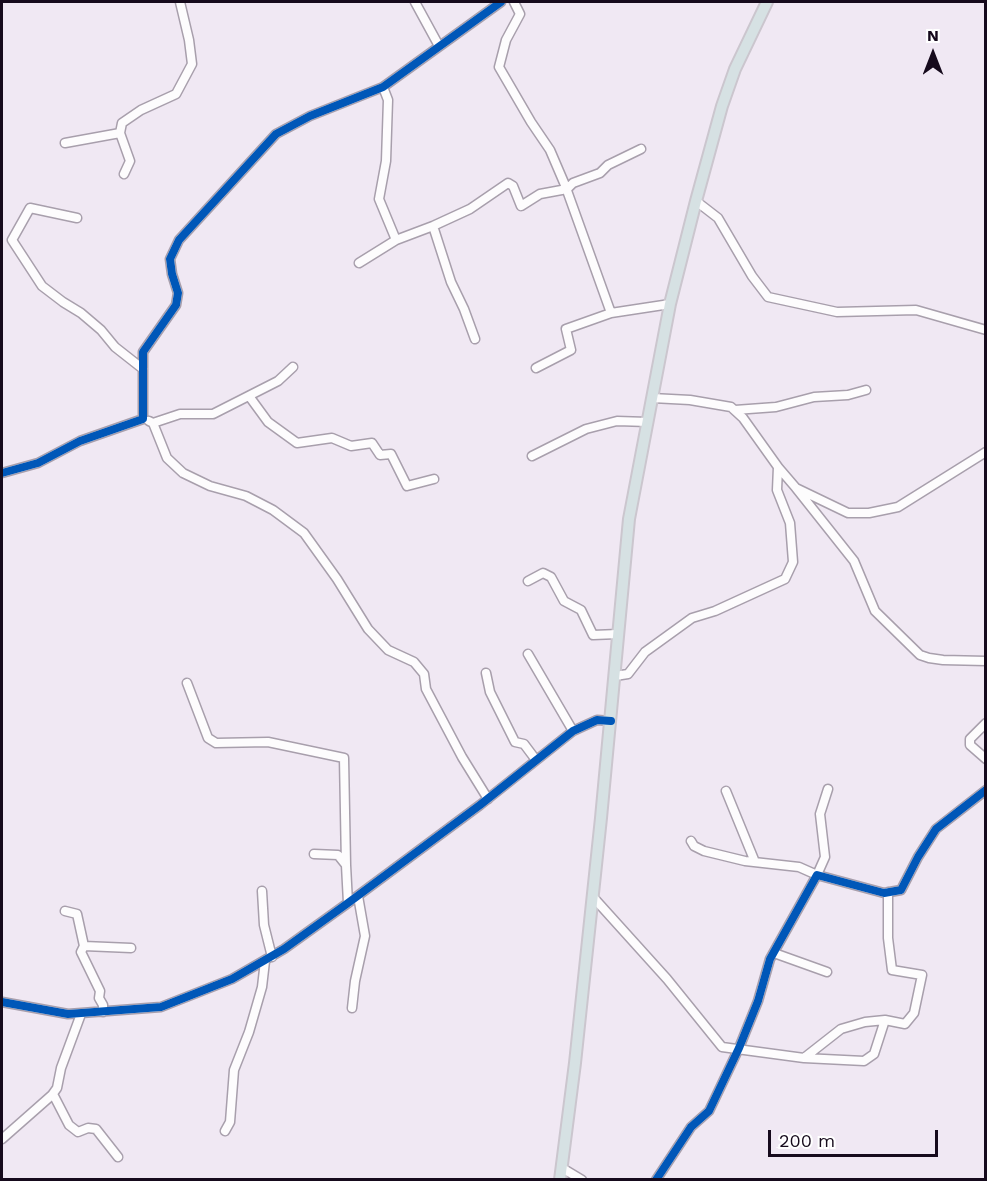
<!DOCTYPE html>
<style>
body{margin:0}
#map{position:relative;width:987px;height:1181px;overflow:hidden;background:#f0e8f3;font-family:"Work Sans",sans-serif}
canvas{display:block}
.frame{position:absolute;inset:0;border:3px solid #160a1c;pointer-events:none}
.north{position:absolute;left:903px;top:24px;width:60px;height:60px;-webkit-text-stroke:4px #fff;paint-order:stroke;rotate:0deg;font-size:16px;font-weight:700;line-height:24px;text-align:center;color:#160a1c}
.north::after{content:'';display:block;margin:auto;width:21px;height:27px;background:#160a1c;clip-path:polygon(50% 0,100% 100%,50% 72%,0 100%)}
.scale{position:absolute;left:768px;top:1130px;width:170px;height:27px;box-sizing:border-box;border:3px solid #160a1c;border-top:0;padding-left:8px;font-size:18px;line-height:21px;white-space:nowrap;color:#160a1c;-webkit-text-stroke:4px #fff;paint-order:stroke}
</style>
<div id="map">
<canvas width="987" height="1181"></canvas>
<div class="frame"></div>
<div class="north">N</div>
<div class="scale">200 m</div>
</div>
<script>
const g = document.querySelector('canvas').getContext('2d');
g.lineJoin = 'round';
function toPath(rows) {
  const path = new Path2D();
  for (const r of rows) {
    path.moveTo(r[0], r[1]);
    for (let i = 2; i < r.length; i += 2) path.lineTo(r[i], r[i + 1]);
  }
  return path;
}
function trace(path, color, width, dash) {
  g.strokeStyle = color;
  g.lineWidth = width;
  g.lineCap = dash ? 'butt' : 'round';
  g.setLineDash(dash || []);
  g.stroke(path);
}
const minor = toPath([
 [415,2,439,46],
 [514,2,520,14,506,40,499,67,531,122,550,150,565,185,611,313,670,304],
 [383,87,388,100,386,161,379,199,396,240],
 [120,133,122,123,141,110,176,94,192,64,189,40,180,2],
 [65,143,120,133,130,161,124,174],
 [696,201,718,218,752,276,768,297,837,312,916,310,986,330],
 [77,218,30,208,12,240,42,286,63,302,81,313,101,330,115,347,143,369],
 [433,226,451,282,464,309,475,339],
 [359,263,396,240,433,226,470,209,508,183,513,186,521,206,540,194,567,189,573,183,600,173,608,165,641,149],
 [536,368,571,350,566,329,611,313],
 [249,396,268,422,297,443,332,438,351,446,372,443,380,455,391,454,407,486,434,479],
 [735,410,776,407,814,397,848,395,866,390],
 [149,421,153,423,180,414,213,414,278,381,293,367],
 [153,423,167,458,183,473,210,486,246,496,273,510,304,533,337,579,368,629,388,650,414,662,424,674,426,689,462,757,488,799],
 [532,456,586,429,617,421,648,422],
 [778,467,796,488,848,513,869,513,898,507,986,452],
 [2,473,38,463,80,441,143,419,143,352,176,305,178,293,172,274,170,259,179,240,276,134,310,116,383,87,501,2],
 [796,488,854,561,875,611,920,655,929,658,943,660,986,661],
 [528,581,543,573,551,577,564,601,581,610,593,635,618,634],
 [528,654,573,731],
 [486,673,490,692,515,742,524,744,536,760],
 [615,676,628,674,645,652,692,618,715,611,785,579,793,562,790,523,777,490,778,467,743,418,731,407,690,400,652,398],
 [187,683,208,738,216,743,268,742,344,758,346,865],
 [986,723,970,739,970,745,986,759],
 [726,791,755,862],
 [691,841,694,846,704,851,745,861,799,867,817,875,825,857,820,814,828,789],
 [314,854,338,855,346,865,348,903],
 [262,891,264,925,272,957],
 [593,897,667,979,722,1047,804,1058,841,1029,865,1022,885,1020,905,1024,914,1013,922,975,892,970,888,938,888,892],
 [65,911,77,914,84,946,81,952,100,991,99,998,103,1005,103,1012],
 [84,946,131,948],
 [774,953,827,972],
 [2,1002,68,1014,161,1007,232,979,284,949,348,903,480,805,573,731,597,720,611,721],
 [352,1008,355,981,365,936,358,896],
 [804,1058,864,1061,874,1054,885,1020],
 [53,1094,69,1125,78,1132,88,1128,96,1129,118,1157],
 [225,1131,230,1122,234,1070,249,1032,262,987,265,961],
 [2,1139,52,1095,57,1088,61,1068,81,1014],
 [562,1168,582,1180],
 [656,1180,691,1127,709,1111,739,1048,758,1001,770,959,817,875,884,893,901,890,918,857,936,829,986,790]
]);
const major = toPath([
 [560,1180,575,1063,601,818,629,519,670,304,696,201,722,106,735,69,767,2]
]);
trace(minor, '#a89fac', 11);
trace(major, '#cbc6ce', 14);
trace(minor, '#fdfcfd', 8);
trace(major, '#d6e1e3', 10);
trace(toPath([
 [2,473,38,463,80,441,143,419,143,352,176,305,178,293,172,274,170,259,179,240,276,134,310,116,383,87,501,2],
 [2,1002,68,1014,161,1007,232,979,284,949,348,903,480,805,573,731,597,720,611,721],
 [656,1180,691,1127,709,1111,739,1048,758,1001,770,959,817,875,884,893,901,890,918,857,936,829,986,790]
]), '#0057b8', 8);
</script>
